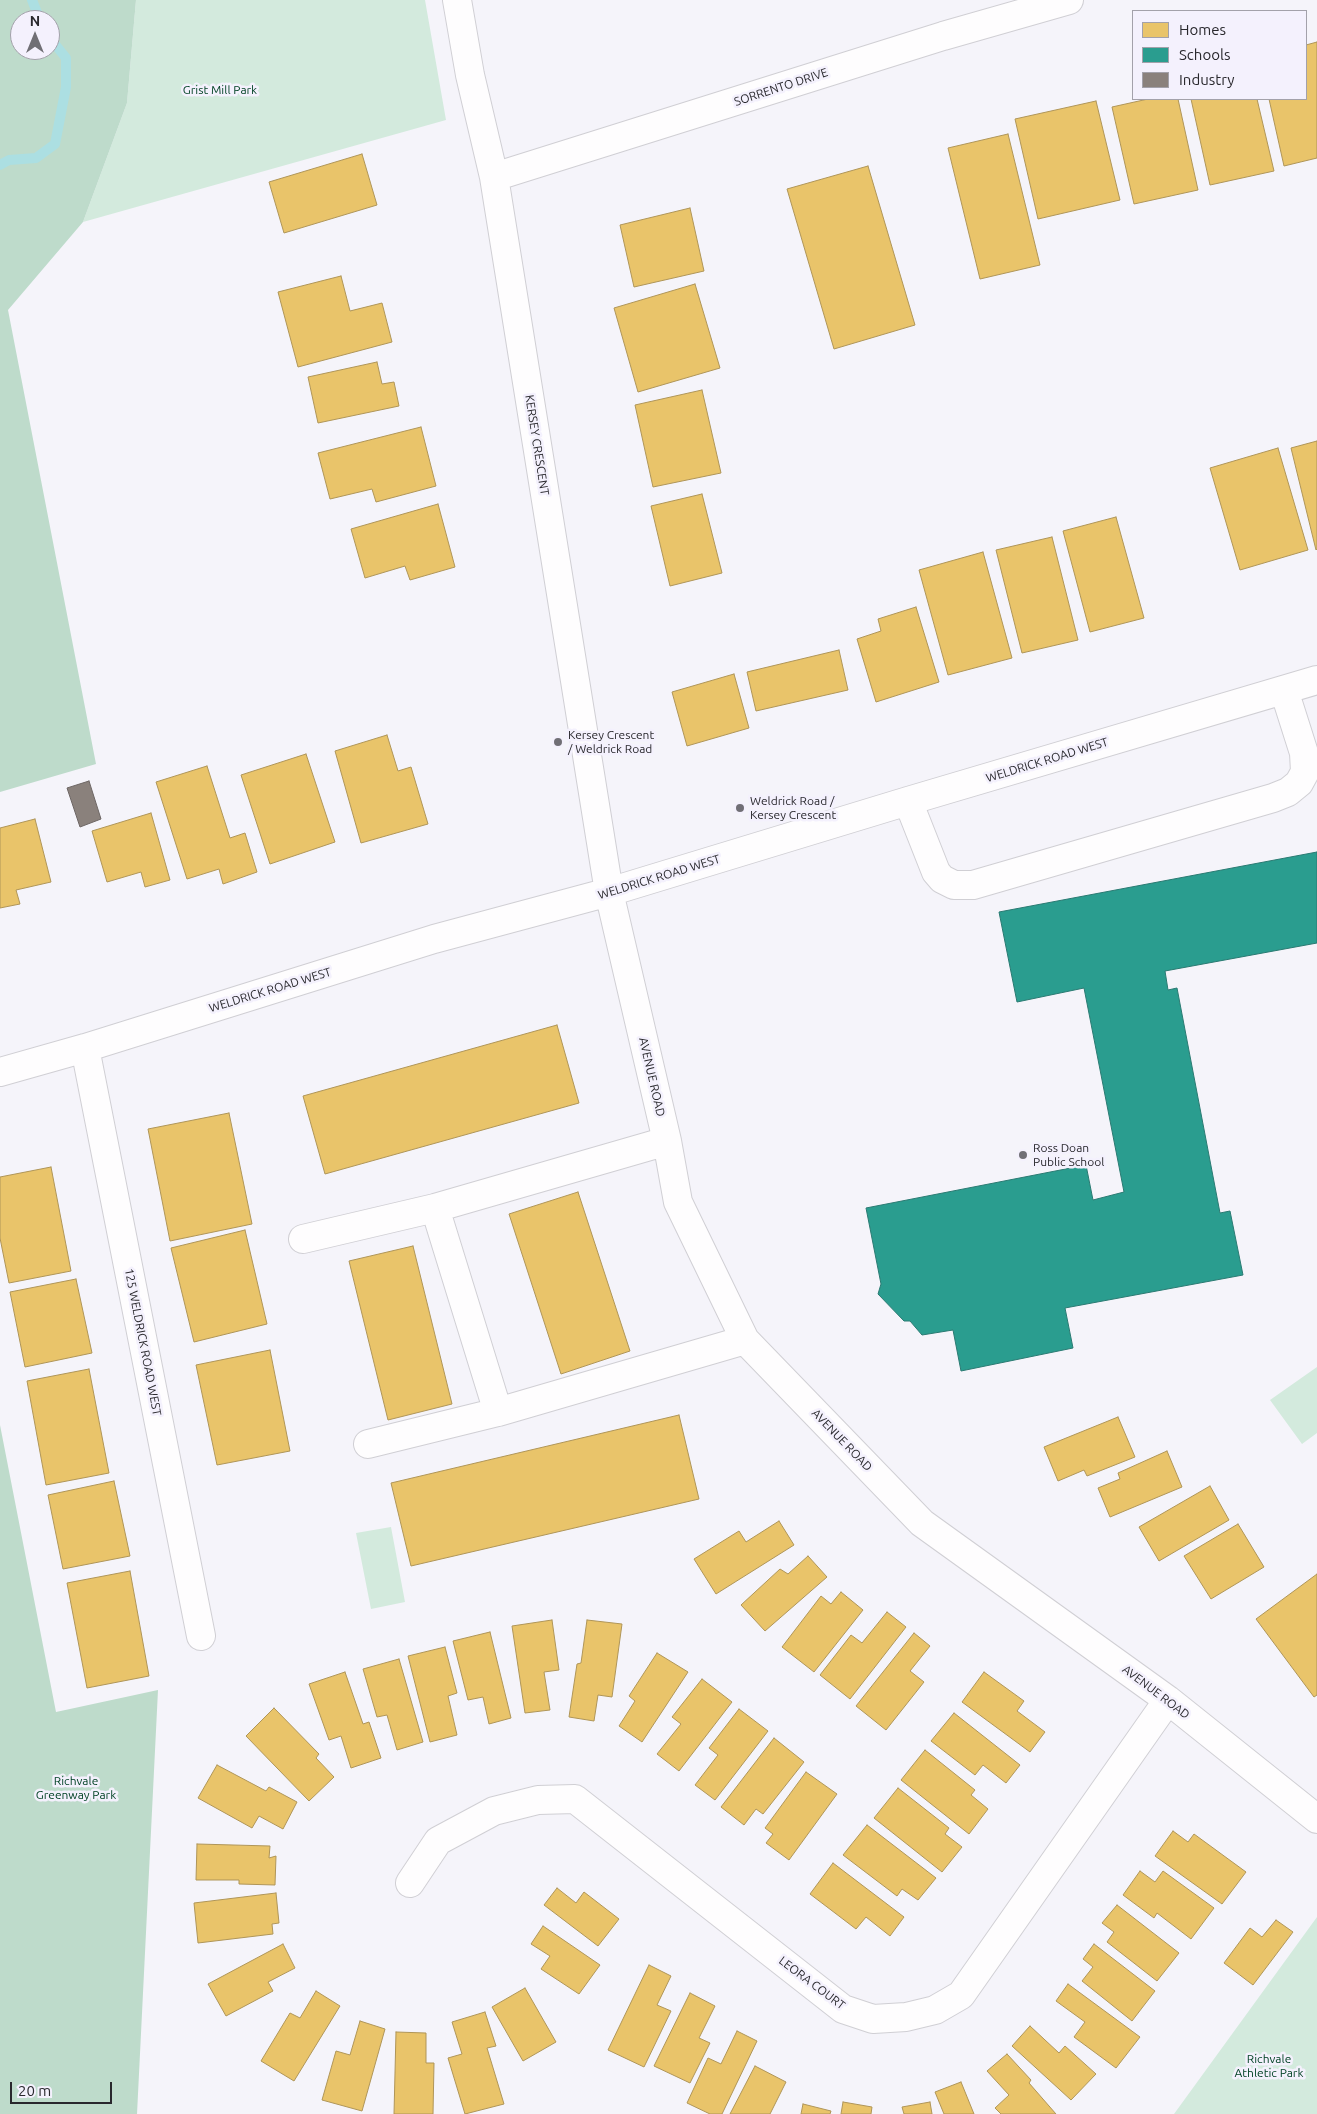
<!DOCTYPE html>
<style>
body{margin:0}
#map{position:relative;width:1317px;height:2114px;overflow:hidden;background:#f5f4fa;font-family:Ubuntu,sans-serif}
canvas{display:block}
.legend{position:absolute;left:1132px;top:10px;width:175px;height:90px;box-sizing:border-box;background:#f4f1fd;border:1px solid #a3a1aa;margin:0;padding:6px 9px;list-style:none;font-size:15px;color:#29282d}
.legend li{display:flex;align-items:center;gap:10px;height:25px}
.legend b{width:25px;border:1px solid #a3a1aa}
.north{position:absolute;left:10px;top:10px;width:50px;height:50px;box-sizing:border-box;background:#f4f1fd;border:1px solid #a3a1aa;border-radius:50%;rotate:0deg;font-size:14px;font-weight:700;line-height:20px;text-align:center;color:#29282d}
.north::after{content:'';display:block;margin:auto;width:18px;height:22px;background:#706f75;clip-path:polygon(50% 0,100% 100%,50% 72%,0 100%)}
.scale{position:absolute;left:10px;top:2082px;width:102px;height:22px;box-sizing:border-box;border:2px solid #29282d;border-top:0;padding-left:6px;font-size:15px;line-height:18px;white-space:nowrap;color:#29282d;-webkit-text-stroke:4px #f4f1fd;paint-order:stroke}
</style>
<div id="map">
<canvas width="1317" height="2114"></canvas>
<ul class="legend">
<li><b style="height:14px;background:#e9c46a"></b>Homes</li>
<li><b style="height:14px;background:#2a9d8f"></b>Schools</li>
<li><b style="height:14px;background:#8a817c"></b>Industry</li>
</ul>
<div class="north">N</div>
<div class="scale">20 m</div>
</div>
<script>
const g = document.querySelector('canvas').getContext('2d');
g.lineJoin = 'round';
function fillPath(path, color) {
  g.fillStyle = color;
  g.fill(path, 'evenodd');
}
function toPath(rows) {
  const path = new Path2D();
  for (const r of rows) {
    path.moveTo(r[0], r[1]);
    for (let i = 2; i < r.length; i += 2) path.lineTo(r[i], r[i + 1]);
  }
  return path;
}
function trace(path, color, width, dash) {
  g.strokeStyle = color;
  g.lineWidth = width;
  g.lineCap = dash ? 'butt' : 'round';
  g.setLineDash(dash || []);
  g.stroke(path);
}
function drawText(font, color, halo, rows, align = 'center') {
  g.font = font + ' Ubuntu,sans-serif';
  g.lineWidth = 5;
  g.setLineDash([]);
  g.textBaseline = 'middle';
  g.strokeStyle = halo;
  g.fillStyle = color;
  for (const [text, x, y, turn = 0] of rows) {
    g.save();
    g.translate(x, y);
    g.rotate((+turn || 0) * Math.PI / 180);
    g.textAlign = isNaN(turn) ? turn : align;
    if (halo) g.strokeText(text, 0, 0);
    g.fillText(text, 0, 0);
    g.restore();
  }
}
fillPath(toPath([
 [136,0,425,0,446,120,83,222,127,103],
 [1317,1367,1317,1433,1302,1444,1270,1400],
 [391,1527,405,1602,371,1609,356,1533],
 [1317,1917,1317,2114,1174,2114]
]), '#d3eadd');
fillPath(toPath([
 [0,0,136,0,127,103,83,222,8,310,96,764,0,792],
 [20,20,50,20,50,50,20,50],
 [0,1425,56,1712,158,1690,137,2114,0,2114]
]), '#bedbcb');
const homes = toPath([
 [1317,42,1317,158,1284,166,1269,99,1306,99,1306,45,1317,42],
 [1148,99,1178,99,1198,190,1134,204,1112,107,1148,99],
 [1191,99,1257,99,1274,171,1210,185,1191,99],
 [1096,101,1120,200,1038,219,1015,119,1096,101],
 [1008,134,1040,265,980,279,948,148,1008,134],
 [362,154,377,205,284,233,269,182,362,154],
 [868,166,915,325,834,349,787,189,868,166],
 [690,208,704,271,634,287,620,225,690,208],
 [341,276,350,311,382,303,392,342,298,367,278,292,341,276],
 [695,284,720,368,638,392,614,308,695,284],
 [377,362,382,384,394,382,399,406,318,423,308,377,377,362],
 [702,390,721,473,653,487,635,405,702,390],
 [421,427,436,486,376,502,372,489,330,499,318,453,421,427],
 [1317,441,1317,549,1316,550,1291,448,1317,441],
 [1278,448,1308,550,1240,570,1210,468,1278,448],
 [702,494,722,573,670,586,651,506,702,494],
 [438,504,455,567,410,580,405,566,365,578,351,529,438,504],
 [1116,517,1144,618,1090,632,1063,531,1116,517],
 [1052,537,1078,640,1022,653,996,550,1052,537],
 [983,552,1012,658,948,675,919,570,983,552],
 [916,607,939,682,876,702,857,639,881,631,878,619,916,607],
 [839,650,848,690,756,711,747,672,839,650],
 [734,674,749,728,687,746,672,692,734,674],
 [387,735,398,771,411,767,428,824,361,843,335,751,387,735],
 [306,754,335,842,270,864,241,775,306,754],
 [207,766,230,838,245,833,257,872,223,884,219,869,187,879,156,782,207,766],
 [151,813,170,880,145,887,141,872,107,882,92,831,151,813],
 [35,819,51,882,16,890,20,904,0,908,0,828,35,819],
 [557,1025,579,1103,325,1174,303,1096,557,1025],
 [229,1113,252,1224,170,1241,148,1129,229,1113],
 [51,1167,71,1271,9,1283,0,1238,0,1177,51,1167],
 [578,1192,630,1351,561,1374,509,1214,578,1192],
 [245,1230,267,1324,194,1342,171,1248,245,1230],
 [413,1246,452,1404,388,1420,349,1261,413,1246],
 [76,1279,92,1353,25,1367,10,1292,76,1279],
 [270,1350,290,1451,217,1465,196,1365,270,1350],
 [89,1369,109,1473,46,1485,27,1381,89,1369],
 [679,1415,699,1499,411,1566,391,1483,679,1415],
 [1118,1417,1135,1457,1087,1476,1084,1470,1058,1481,1044,1447,1118,1417],
 [1167,1451,1182,1487,1110,1517,1098,1488,1120,1479,1118,1473,1167,1451],
 [114,1481,130,1556,63,1569,48,1495,114,1481],
 [1210,1486,1229,1520,1159,1561,1139,1527,1210,1486],
 [779,1521,794,1545,716,1594,694,1559,739,1531,746,1542,779,1521],
 [1238,1524,1264,1567,1211,1599,1184,1556,1238,1524],
 [808,1556,827,1577,765,1631,741,1605,780,1569,788,1574,808,1556],
 [130,1571,149,1676,87,1688,67,1583,130,1571],
 [1317,1574,1317,1695,1314,1697,1256,1619,1317,1574],
 [841,1592,863,1610,814,1672,782,1647,821,1596,831,1604,841,1592],
 [887,1612,906,1627,850,1699,820,1675,851,1635,862,1643,887,1612],
 [552,1620,559,1670,544,1672,550,1710,525,1713,512,1626,552,1620],
 [587,1620,622,1624,612,1697,598,1695,594,1721,569,1717,577,1664,581,1663,587,1620],
 [490,1632,511,1718,489,1724,483,1697,468,1700,453,1641,490,1632],
 [914,1633,930,1646,910,1671,924,1682,886,1730,856,1706,914,1633],
 [445,1647,457,1693,448,1696,457,1735,430,1742,408,1656,445,1647],
 [657,1653,688,1672,642,1742,619,1726,635,1701,629,1696,657,1653],
 [399,1659,423,1742,397,1750,387,1715,377,1717,363,1669,399,1659],
 [345,1672,363,1724,369,1722,381,1758,351,1768,341,1736,329,1740,309,1684,345,1672],
 [984,1672,1024,1701,1017,1711,1045,1732,1030,1752,962,1702,984,1672],
 [702,1679,732,1702,679,1771,657,1754,681,1724,672,1717,702,1679],
 [274,1708,319,1754,316,1758,334,1777,309,1801,246,1736,274,1708],
 [739,1709,768,1731,715,1800,695,1785,718,1755,709,1748,739,1709],
 [954,1713,1020,1765,1006,1783,983,1765,975,1775,931,1741,954,1713],
 [774,1738,804,1762,763,1814,756,1809,744,1825,721,1807,774,1738],
 [925,1750,975,1790,971,1795,988,1809,969,1834,901,1780,925,1750],
 [217,1765,266,1791,269,1787,297,1802,283,1829,259,1816,252,1828,198,1798,217,1765],
 [806,1772,837,1794,789,1860,766,1843,773,1834,765,1828,806,1772],
 [898,1788,949,1828,945,1834,962,1847,942,1872,874,1818,898,1788],
 [867,1825,936,1878,918,1900,902,1889,897,1896,843,1855,867,1825],
 [1173,1831,1188,1842,1194,1834,1246,1872,1222,1904,1155,1856,1173,1831],
 [197,1844,270,1846,269,1858,276,1856,275,1885,239,1884,239,1880,196,1880,197,1844],
 [833,1863,904,1917,890,1936,866,1917,856,1929,810,1894,833,1863],
 [1140,1871,1155,1882,1163,1871,1214,1908,1191,1939,1157,1913,1154,1918,1123,1895,1140,1871],
 [557,1888,576,1903,584,1892,619,1919,598,1946,544,1905,557,1888],
 [276,1893,279,1923,272,1924,273,1934,198,1943,194,1903,276,1893],
 [1117,1905,1179,1953,1157,1981,1107,1942,1114,1932,1102,1923,1117,1905],
 [1276,1920,1293,1932,1253,1985,1224,1963,1250,1928,1262,1937,1276,1920],
 [543,1926,600,1965,579,1994,541,1969,550,1956,531,1944,543,1926],
 [283,1944,295,1968,268,1982,273,1991,226,2016,208,1984,283,1944],
 [1094,1944,1155,1991,1132,2021,1082,1981,1093,1967,1083,1959,1094,1944],
 [649,1965,671,1976,657,2005,671,2011,644,2067,608,2050,649,1965],
 [1068,1984,1140,2037,1116,2068,1074,2037,1085,2022,1056,2001,1068,1984],
 [525,1988,556,2042,523,2061,492,2007,525,1988],
 [316,1991,340,2006,294,2081,261,2061,290,2013,300,2018,316,1991],
 [690,1993,715,2006,699,2038,710,2043,690,2083,654,2066,690,1993],
 [485,2012,496,2046,487,2048,504,2104,465,2114,448,2058,462,2054,452,2022,485,2012],
 [360,2021,385,2029,362,2111,322,2100,336,2051,350,2055,360,2021],
 [1030,2026,1059,2053,1065,2046,1096,2074,1071,2100,1012,2046,1030,2026],
 [737,2031,757,2041,722,2114,710,2114,687,2103,708,2058,721,2064,737,2031],
 [396,2032,426,2033,426,2063,434,2063,433,2114,394,2114,396,2032],
 [1007,2054,1031,2080,1029,2083,1056,2114,1001,2114,995,2108,1009,2095,987,2071,1007,2054],
 [755,2066,786,2082,770,2114,730,2114,755,2066],
 [961,2082,974,2114,944,2114,935,2092,961,2082],
 [843,2102,872,2107,871,2114,841,2114,843,2102],
 [930,2102,932,2114,904,2114,902,2107,930,2102],
 [803,2104,831,2111,830,2114,801,2114,803,2104]
]);
fillPath(homes, '#e9c46a');
trace(homes, '#af9558', 1);
const schools = toPath([
 [1317,852,1317,943,1165,971,1168,990,1177,988,1220,1213,1230,1211,1243,1275,1065,1308,1073,1348,961,1371,953,1330,922,1335,910,1321,904,1321,878,1294,881,1284,866,1208,1086,1165,1093,1200,1124,1192,1084,988,1017,1002,999,912,1317,852]
]);
fillPath(schools, '#2a9d8f');
trace(schools, '#2a7a72', 1);
const industry = toPath([
 [89,781,101,819,80,827,67,788,89,781]
]);
fillPath(industry, '#8a817c');
trace(industry, '#6d6664', 1);
trace(toPath([
 [32,0,40,20],
 [0,165,9,160,36,158,55,144,66,87,66,58,50,38]
]), '#acdfe2', 10);
const minor = toPath([
 [457,0,470,75,494,177,609,892,667,1141,678,1202,745,1340,922,1523,1168,1700,1317,1819],
 [494,177,943,36,1069,0],
 [908,801,936,872,942,879,954,885,973,885,1273,798,1288,792,1299,783,1305,772,1304,753,1284,690],
 [85,1048,201,1636],
 [0,1072,85,1048,434,939,609,892,908,801,1317,680],
 [435,1208,498,1412],
 [303,1239,435,1208,667,1141],
 [368,1444,498,1412,745,1340],
 [410,1883,438,1841,494,1811,538,1800,575,1799,843,2009,873,2019,906,2017,935,2010,961,1995,1168,1700]
]);
trace(minor, '#d0cfd4', 30);
trace(minor, '#fefdfe', 28);
for (const [x, y, r, color] of [
 [558,742,5,"#706f75"],
 [740,808,5,"#706f75"],
 [1023,1155,5,"#706f75"]
]) {
  const dot = new Path2D();
  dot.arc(x, y, r, 0, 2 * Math.PI);
  g.fillStyle = color;
  g.fill(dot);
  trace(dot, '#f4f1fd', 2);
}
drawText('12px', '#29282d', '#f4f1fd', [
 ["SORRENTO DRIVE",781,87,-18],
 ["KERSEY CRESCENT",537,445,81],
 ["WELDRICK ROAD WEST",1047,760,-17],
 ["WELDRICK ROAD WEST",659,877,-17],
 ["WELDRICK ROAD WEST",270,990,-17],
 ["AVENUE ROAD",652,1077,77],
 ["125 WELDRICK ROAD WEST",143,1342,79],
 ["AVENUE ROAD",842,1440,46],
 ["AVENUE ROAD",1156,1692,37],
 ["LEORA COURT",812,1983,37]
]);
drawText('12px', '#004224', '#f4f1fd', [
 ["Grist Mill Park",220,90],
 ["Richvale",76,1781],
 ["Greenway Park",76,1795],
 ["Richvale",1269,2059],
 ["Athletic Park",1269,2073]
]);
drawText('12px', '#29282d', '#f4f1fd', [
 ["Kersey Crescent",568,735],
 ["/ Weldrick Road",568,749],
 ["Weldrick Road /",750,801],
 ["Kersey Crescent",750,815],
 ["Ross Doan",1033,1148],
 ["Public School",1033,1162]
], 'left');
</script>
